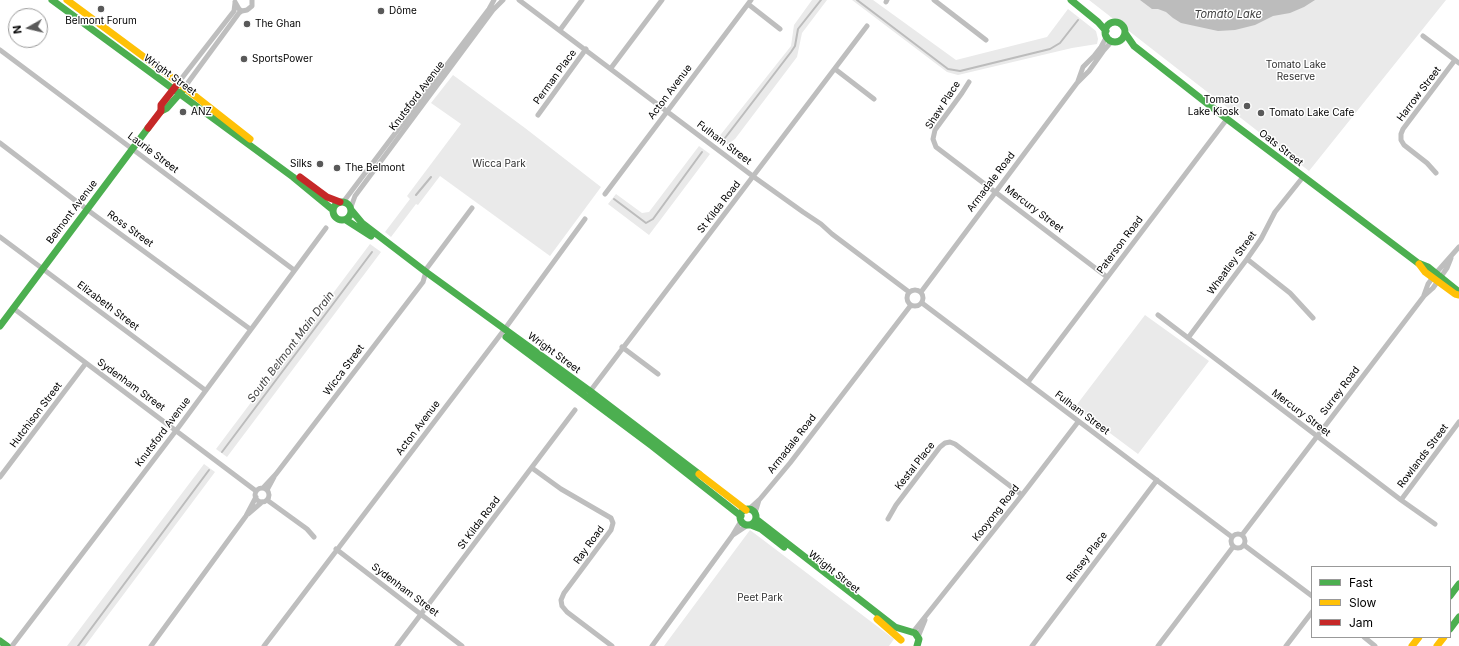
<!DOCTYPE html>
<meta charset="utf-8">
<style>
body{margin:0}
#map{position:relative;width:1459px;height:646px;overflow:hidden;background:#fff;font-family:Inter,sans-serif}
canvas{display:block}
.legend{position:absolute;left:1311px;top:566px;width:140px;height:72px;box-sizing:border-box;background:#fff;border:1px solid #999;margin:0;padding:5px 7px;list-style:none;font-size:12px;color:#000}
.legend li{display:flex;align-items:center;gap:8px;height:20px}
.legend b{width:20px;border:1px solid #999}
.north{position:absolute;left:8px;top:8px;width:40px;height:40px;box-sizing:border-box;background:#fff;border:1px solid #999;border-radius:50%;rotate:262deg;font-size:11px;font-weight:700;line-height:16px;text-align:center;color:#000}
.north::after{content:'';display:block;margin:auto;width:14px;height:18px;background:#595959;clip-path:polygon(50% 0,100% 100%,50% 72%,0 100%)}
</style>
<div id="map">
<canvas width="1459" height="646"></canvas>
<ul class="legend">
<li><b style="height:5px;background:#4caf50"></b>Fast</li>
<li><b style="height:5px;background:#ffc107"></b>Slow</li>
<li><b style="height:5px;background:#c62828"></b>Jam</li>
</ul>
<div class="north">N</div>
</div>
<script>
const g = document.querySelector('canvas').getContext('2d');
g.lineJoin = 'round';
function fillPath(path, color) {
  g.fillStyle = color;
  g.fill(path, 'evenodd');
}
function toPath(rows) {
  const path = new Path2D();
  for (const r of rows) {
    if (r.length === 3) {
      path.moveTo(r[0] + r[2], r[1]);
      path.arc(r[0], r[1], r[2], 0, 2 * Math.PI);
      continue;
    }
    path.moveTo(r[0], r[1]);
    for (let i = 2; i < r.length; i += 2) path.lineTo(r[i], r[i + 1]);
  }
  return path;
}
function trace(path, color, width, dash) {
  g.strokeStyle = color;
  g.lineWidth = width;
  g.lineCap = dash ? 'butt' : 'round';
  g.setLineDash(dash || []);
  g.stroke(path);
}
function drawText(font, color, halo, rows, align = 'center') {
  g.font = font + ' Inter,sans-serif';
  g.lineWidth = 3;
  g.setLineDash([]);
  g.textBaseline = 'middle';
  g.strokeStyle = halo;
  g.fillStyle = color;
  for (const [text, x, y, turn = 0] of rows) {
    g.save();
    g.translate(x, y);
    g.rotate((+turn || 0) * Math.PI / 180);
    g.textAlign = isNaN(turn) ? turn : align;
    if (halo) g.strokeText(text, 0, 0);
    g.fillText(text, 0, 0);
    g.restore();
  }
}
fillPath(toPath([
 [812,0,827,0,802,33,797,57,735,139,728,144,725,144,718,138,791,46,794,25],
 [852,0,873,0,956,60,1047,37,1068,9,1096,31,1098,39,1097,44,1072,48,958,75,947,72],
 [1089,0,1446,0,1309,171],
 [453,75,525,128,601,187,550,256,440,176,418,205,416,204,391,237,385,232,410,199,407,196,461,124,431,103],
 [699,146,710,154,649,235,608,204,616,194,642,213,649,212],
 [370,244,381,252,227,457,216,449],
 [1145,315,1209,361,1138,454,1075,407],
 [204,464,215,472,85,646,67,646],
 [750,530,894,639,889,646,664,646]
]), '#eaeaea');
fillPath(toPath([
 [1140,0,1315,0,1304,7,1290,13,1273,16,1255,25,1235,30,1218,31,1181,23,1173,18,1166,12,1158,9,1152,9]
]), '#bcbcbc');
trace(toPath([
 [857,0,948,69,960,71,1050,49,1060,43,1078,20],
 [725,138,791,52,795,46,798,29,821,0],
 [416,195,431,177],
 [614,199,646,223,653,219,702,152],
 [222,452,372,252],
 [78,646,209,470]
]), '#bcbcbc', 2);
trace(toPath([
 [519,0,754,177,803,212,821,224,832,234,909,292],
 [934,0,986,40],
 [235,2,239,9,242,11,247,10,252,6,252,0],
 [886,2,887,0],
 [748,4,780,29],
 [560,30,582,0],
 [1423,36,1459,63],
 [0,50,294,270],
 [611,68,662,0],
 [835,69,874,99],
 [1078,81,1083,67,1094,56,1101,47,1107,36],
 [969,82,962,93,935,130,933,139,936,147,1107,277],
 [178,83,234,11,235,3],
 [184,88,239,13,242,11],
 [538,115,586,49],
 [0,143,93,214,250,329],
 [1436,173,1427,163,1404,145,1401,140,1401,134,1403,129,1455,60],
 [605,194,751,0],
 [344,201,489,9,494,0],
 [351,207,355,196,493,10,503,0],
 [0,237,205,390],
 [1247,259,1290,293,1313,318],
 [915,298,8],
 [921,292,1077,83,1089,71,1104,50,1112,41],
 [1424,295,1428,284,1436,273,1459,247],
 [922,303,1232,537],
 [13,308,256,491],
 [1158,315,1401,500,1435,524],
 [1188,338,1247,259,1261,239,1275,212,1303,177],
 [622,347,658,374],
 [1028,382,1227,119],
 [588,394,867,26],
 [532,468,561,489,611,518,613,523,611,530,564,593,561,600,562,606,567,612,612,646],
 [0,477,86,363],
 [263,488,276,474,423,282,427,268,472,208],
 [262,495,7],
 [267,490,274,477],
 [267,500,307,529,314,537],
 [1401,500,1459,422],
 [749,509,760,499,790,463,911,305],
 [755,513,759,500],
 [248,514,262,502],
 [888,519,896,505,940,447,945,443,950,442,955,444,1022,495],
 [1238,541,7],
 [733,535,748,525],
 [1242,535,1424,296,1433,288,1447,268,1451,258],
 [1244,545,1312,596],
 [336,549,462,646],
 [913,632,1022,495,1078,422],
 [918,637,925,620],
 [1364,637,1375,646],
 [12,646,181,424,326,228],
 [151,646,246,516,256,497],
 [264,646,504,330,585,219],
 [397,646,575,410],
 [652,646,732,536,741,521],
 [1032,646,1157,480],
 [1158,646,1233,547],
 [1286,646,1312,612]
]), '#bebebe', 5);
trace(toPath([
 [52,0,293,177,333,210],
 [1071,0,1098,22,1106,31],
 [1115,32,10],
 [1125,33,1134,46,1227,119,1418,263,1428,267,1459,292],
 [161,111,167,108,182,91],
 [342,211,9],
 [352,211,362,223,426,272,590,391,699,474],
 [346,220,371,236],
 [0,326,148,128],
 [506,337,652,446,741,516],
 [748,517,8],
 [756,519,895,627,915,633,919,639,917,646],
 [751,525,761,529,784,547],
 [1450,596,1459,584],
 [1450,629,1459,617],
 [0,641,7,646]
]), '#4caf50', 7);
trace(toPath([
 [67,0,171,77,250,139],
 [1419,264,1425,272,1455,294,1459,295],
 [699,474,746,510],
 [877,619,901,640],
 [1412,646,1419,637],
 [1437,646,1444,637]
]), '#ffc107', 7);
trace(toPath([
 [148,128,161,111,161,105,176,86],
 [300,177,327,197,340,202]
]), '#c62828', 7);
for (const [x, y, r, color] of [
 [101,9,4,"#595959"],
 [381,11,4,"#595959"],
 [247,24,4,"#595959"],
 [244,59,4,"#595959"],
 [1247,106,4,"#595959"],
 [183,112,4,"#595959"],
 [1261,113,4,"#595959"],
 [320,164,4,"#595959"],
 [337,168,4,"#595959"]
]) {
  const dot = new Path2D();
  dot.arc(x, y, r, 0, 2 * Math.PI);
  g.fillStyle = color;
  g.fill(dot);
  trace(dot, '#fff', 1.5);
}
drawText('10px', '#000', '#fff', [
 ["Dôme",389,11],
 ["Belmont Forum",101,21,"center"],
 ["The Ghan",255,24],
 ["SportsPower",252,59],
 ["Tomato",1239,100,"right"],
 ["Lake Kiosk",1239,112,"right"],
 ["ANZ",191,112],
 ["Tomato Lake Cafe",1269,113],
 ["Silks",312,164,"right"],
 ["The Belmont",345,168]
], 'left');
drawText('10px', '#303030', '#fff', [
 ["Tomato Lake",1296,65],
 ["Reserve",1296,77],
 ["Wicca Park",499,164],
 ["Peet Park",760,598]
]);
drawText('10px', '#000', '#fff', [
 ["Wright Street",170,75,36],
 ["Perman Place",555,77,-54],
 ["Acton Avenue",670,92,-53],
 ["Harrow Street",1419,94,-53],
 ["Knutsford Avenue",417,96,-53],
 ["Shaw Place",943,105,-57],
 ["Fulham Street",724,143,37],
 ["Oats Street",1281,148,38],
 ["Laurie Street",153,153,37],
 ["Armadale Road",991,182,-53],
 ["St Kilda Road",719,207,-52],
 ["Mercury Street",1034,209,37],
 ["Belmont Avenue",72,212,-53],
 ["Ross Street",130,229,36],
 ["Paterson Road",1120,245,-53],
 ["Wheatley Street",1232,263,-54],
 ["Elizabeth Street",108,306,37],
 ["Wright Street",554,353,36],
 ["Wicca Street",344,370,-53],
 ["Sydenham Street",131,385,36],
 ["Surrey Road",1340,391,-53],
 ["Fulham Street",1082,413,37],
 ["Mercury Street",1301,413,37],
 ["Hutchison Street",36,415,-53],
 ["Acton Avenue",418,428,-53],
 ["Knutsford Avenue",163,432,-53],
 ["Armadale Road",792,444,-52],
 ["Rowlands Street",1423,456,-53],
 ["Kestal Place",915,466,-52],
 ["Kooyong Road",996,513,-52],
 ["St Kilda Road",479,523,-53],
 ["Ray Road",589,545,-54],
 ["Rinsey Place",1087,557,-53],
 ["Wright Street",834,572,38],
 ["Sydenham Street",405,590,37]
]);
drawText('italic 11px', '#414141', '#fff', [
 ["Tomato Lake",1228,15],
 ["South Belmont Main Drain",291,347,-53]
]);
</script>
